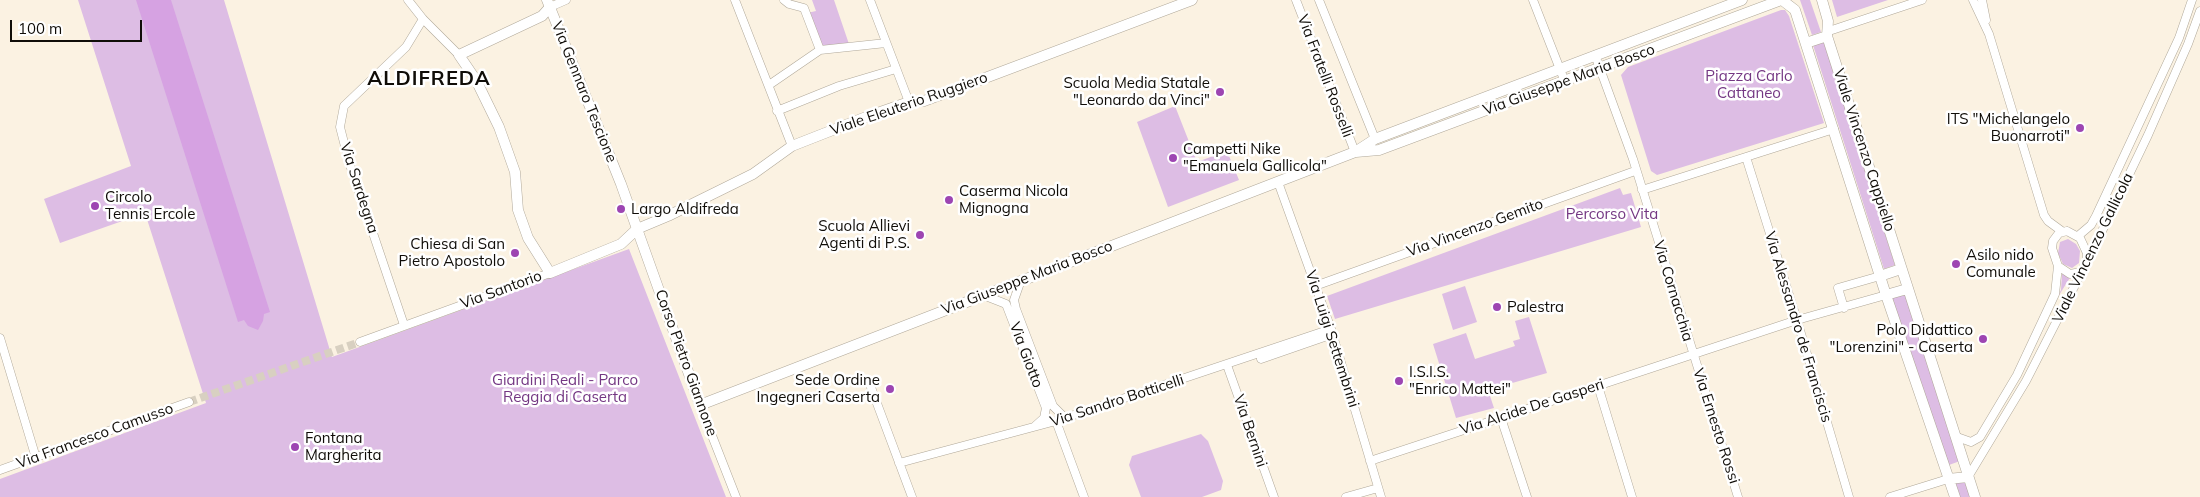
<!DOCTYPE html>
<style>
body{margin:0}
#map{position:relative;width:2200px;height:497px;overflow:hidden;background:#fbf2e2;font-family:Mulish,sans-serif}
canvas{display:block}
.scale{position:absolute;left:10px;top:20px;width:132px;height:22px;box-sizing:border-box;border:2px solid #100d08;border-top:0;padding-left:6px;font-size:15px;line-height:18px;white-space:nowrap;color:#100d08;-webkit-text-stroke:4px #fff;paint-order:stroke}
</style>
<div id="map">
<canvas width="2200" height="497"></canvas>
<div class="scale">100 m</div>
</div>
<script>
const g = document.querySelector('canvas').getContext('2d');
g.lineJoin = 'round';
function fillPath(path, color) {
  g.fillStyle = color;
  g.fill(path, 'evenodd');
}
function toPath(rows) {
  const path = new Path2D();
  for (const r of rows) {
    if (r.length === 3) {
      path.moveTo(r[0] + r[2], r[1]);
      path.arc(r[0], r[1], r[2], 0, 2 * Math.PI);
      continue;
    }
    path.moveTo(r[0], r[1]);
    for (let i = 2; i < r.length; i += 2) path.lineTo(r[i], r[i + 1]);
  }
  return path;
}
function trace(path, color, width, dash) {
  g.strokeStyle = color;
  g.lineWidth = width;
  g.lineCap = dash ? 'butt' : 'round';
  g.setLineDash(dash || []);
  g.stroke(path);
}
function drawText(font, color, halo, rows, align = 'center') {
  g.font = font + ' Mulish,sans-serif';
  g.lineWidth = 5;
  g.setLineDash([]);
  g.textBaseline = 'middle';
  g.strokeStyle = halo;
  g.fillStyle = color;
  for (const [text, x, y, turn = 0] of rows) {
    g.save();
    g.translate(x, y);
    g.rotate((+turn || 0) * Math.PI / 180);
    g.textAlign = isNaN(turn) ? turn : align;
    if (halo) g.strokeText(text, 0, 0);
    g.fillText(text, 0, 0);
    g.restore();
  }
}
fillPath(toPath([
 [78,0,224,0,332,357,629,249,726,497,0,497,0,479,206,403,145,213,60,243,44,199,131,166],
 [812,0,834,0,850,47,820,50,807,13,816,11],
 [1800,0,1810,0,1821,32,1812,35],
 [1832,0,1888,0,1837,17],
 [1781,10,1785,10,1789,16,1824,123,1657,175,1651,171,1621,75,1628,67],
 [1824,42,1895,265,1884,269,1813,45],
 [1175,106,1197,162,1227,151,1239,180,1168,207,1137,122],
 [1620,188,1623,195,1631,193,1641,227,1335,319,1327,296],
 [2068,239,2076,244,2080,251,2079,263,2072,268,2063,264,2058,253,2060,242],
 [2062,274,2071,276,2056,300,2061,290],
 [1465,286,1477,322,1453,330,1442,294],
 [1905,295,1960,461,1949,465,1891,298],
 [1529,317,1547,373,1488,390,1494,408,1456,418,1433,344,1466,333,1475,359,1515,346,1513,341,1520,339,1515,321],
 [1201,434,1208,441,1223,481,1221,490,1202,497,1141,497,1129,465,1132,456],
 [1965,481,1971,497,1959,497,1954,483]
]), '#ddbde4');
fillPath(toPath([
 [136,0,171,0,270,312,264,314,263,321,258,330,248,326,244,320,238,322],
 [295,447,6]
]), '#d6a2e2');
trace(toPath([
 [189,402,360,342]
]), '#d8d0c1', 8, [8, 4]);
const street = toPath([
 [408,0,423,19,459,55],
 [735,0,792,146],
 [784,0,789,4,804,8,820,50],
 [870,0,909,102],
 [1296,0,1355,152],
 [1319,0,1375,139],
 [1533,0,1565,82],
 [1973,0,1989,34,2044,215,2048,221,2063,232],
 [1982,0,1986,20],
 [550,7,566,0],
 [1829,31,1922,0],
 [1595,55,1633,159,1738,497],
 [769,85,820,50,886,43],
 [777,111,839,86,896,69],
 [1746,157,1797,320,1849,497],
 [1278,182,1331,329,1381,497],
 [1642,190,1834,129],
 [2067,231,2080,238,2087,253,2087,261,2081,272,2070,274,2058,266,2052,248,2053,241,2059,233,2067,231],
 [2078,236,2091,225,2096,216,2179,38,2192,0],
 [1021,280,1014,300,1016,309,1053,406,1065,418],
 [1315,286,1635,171],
 [983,295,1006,304,1046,408,1044,418,1035,426],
 [1844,308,1838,288,1880,276],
 [404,325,349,162,340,127,344,106,406,47,423,19],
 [0,338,36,458],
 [360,342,550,273],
 [1261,359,1333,334],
 [1227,365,1274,497],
 [869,382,912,497],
 [1598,386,1632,497],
 [700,405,736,497],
 [1501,418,1527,497],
 [1056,421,1084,497],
 [1957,437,1971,442,1980,437,2017,375,2055,294,2058,266],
 [1370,461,1797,320,1886,295],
 [899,463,1056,421,1331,329],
 [0,470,189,402],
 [1968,477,2026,381,2092,252,2148,135,2188,44,2200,11],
 [1346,497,1378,488],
 [1890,497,1948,479]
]);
const secondary = toPath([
 [547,0,621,184,700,405,1355,152,1375,139,1742,0],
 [1782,0,1795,10,1886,295,1955,497],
 [1822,0,1828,21,1827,36,1975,497],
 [550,7,542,16,459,55,476,80,499,127,515,172,518,210,528,238,550,273,621,244,637,229,668,216,753,174,792,146,866,117,909,102,924,101,1192,0],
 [1806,43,1827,36],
 [1356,152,1379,150,1781,0],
 [1880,276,1901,269],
 [1886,295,1907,289],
 [1948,479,1968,477]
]);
trace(street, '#b0a899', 9);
trace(secondary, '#b0a899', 11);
trace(street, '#fff', 8);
trace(secondary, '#fff', 10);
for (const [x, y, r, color] of [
 [1220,92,5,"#9d45b2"],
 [2080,128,5,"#9d45b2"],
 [1173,158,5,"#9d45b2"],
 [949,200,5,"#9d45b2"],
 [95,206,5,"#9d45b2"],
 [621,209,5,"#9d45b2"],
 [920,235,5,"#9d45b2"],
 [515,253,5,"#9d45b2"],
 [1956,264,5,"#9d45b2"],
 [1497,307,5,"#9d45b2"],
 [1983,339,5,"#9d45b2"],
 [1399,381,5,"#9d45b2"],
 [890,389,5,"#9d45b2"],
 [295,447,5,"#9d45b2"]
]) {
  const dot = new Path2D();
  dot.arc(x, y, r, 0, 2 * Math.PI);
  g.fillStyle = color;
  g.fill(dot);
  trace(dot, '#fff', 2);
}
drawText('15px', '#100d08', '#fff', [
 ["Via Fratelli Rosselli",1325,76,69],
 ["Via Giuseppe Maria Bosco",1569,80,-20],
 ["Via Gennaro Tescione",584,92,68],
 ["Viale Eleuterio Ruggiero",909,104,-19],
 ["Viale Vincenzo Cappiello",1864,150,72],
 ["Via Sardegna",359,188,72],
 ["Via Vincenzo Gemito",1475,228,-20],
 ["Viale Vincenzo Gallicola",2093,248,-64],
 ["Via Giuseppe Maria Bosco",1027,278,-21],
 ["Via Santorio",501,290,-20],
 ["Via Cornacchia",1673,291,73],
 ["Via Alessandro de Franciscis",1798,327,73],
 ["Via Luigi Settembrini",1332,339,72],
 ["Via Giotto",1026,355,69],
 ["Corso Pietro Giannone",686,363,70],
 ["Via Sandro Botticelli",1117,401,-18],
 ["Via Alcide De Gasperi",1532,407,-18],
 ["Via Ernesto Rossi",1716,426,72],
 ["Via Bernini",1250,431,71],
 ["Via Francesco Camusso",95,436,-20]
]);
drawText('15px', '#743783', '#fff', [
 ["Piazza Carlo",1749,76],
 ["Cattaneo",1749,93],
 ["Percorso Vita",1612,214],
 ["Giardini Reali - Parco",565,380],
 ["Reggia di Caserta",565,397]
]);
drawText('15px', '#100d08', '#fff', [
 ["Scuola Media Statale",1210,83,"right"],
 ["\"Leonardo da Vinci\"",1210,100,"right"],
 ["ITS \"Michelangelo",2070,119,"right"],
 ["Buonarroti\"",2070,136,"right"],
 ["Campetti Nike",1183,149],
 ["\"Emanuela Gallicola\"",1183,166],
 ["Caserma Nicola",959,191],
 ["Mignogna",959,208],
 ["Circolo",105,197],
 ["Tennis Ercole",105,214],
 ["Largo Aldifreda",631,209],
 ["Scuola Allievi",910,226,"right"],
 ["Agenti di P.S.",910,243,"right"],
 ["Chiesa di San",505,244,"right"],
 ["Pietro Apostolo",505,261,"right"],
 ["Asilo nido",1966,255],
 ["Comunale",1966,272],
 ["Palestra",1507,307],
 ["Polo Didattico",1973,330,"right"],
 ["\"Lorenzini\" - Caserta",1973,347,"right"],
 ["I.S.I.S.",1409,372],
 ["\"Enrico Mattei\"",1409,389],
 ["Sede Ordine",880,380,"right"],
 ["Ingegneri Caserta",880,397,"right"],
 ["Fontana",305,438],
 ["Margherita",305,455]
], 'left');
g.letterSpacing = '1px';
drawText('bold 20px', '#100d08', '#fff', [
 ["ALDIFREDA",429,79]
]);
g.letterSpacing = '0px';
</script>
